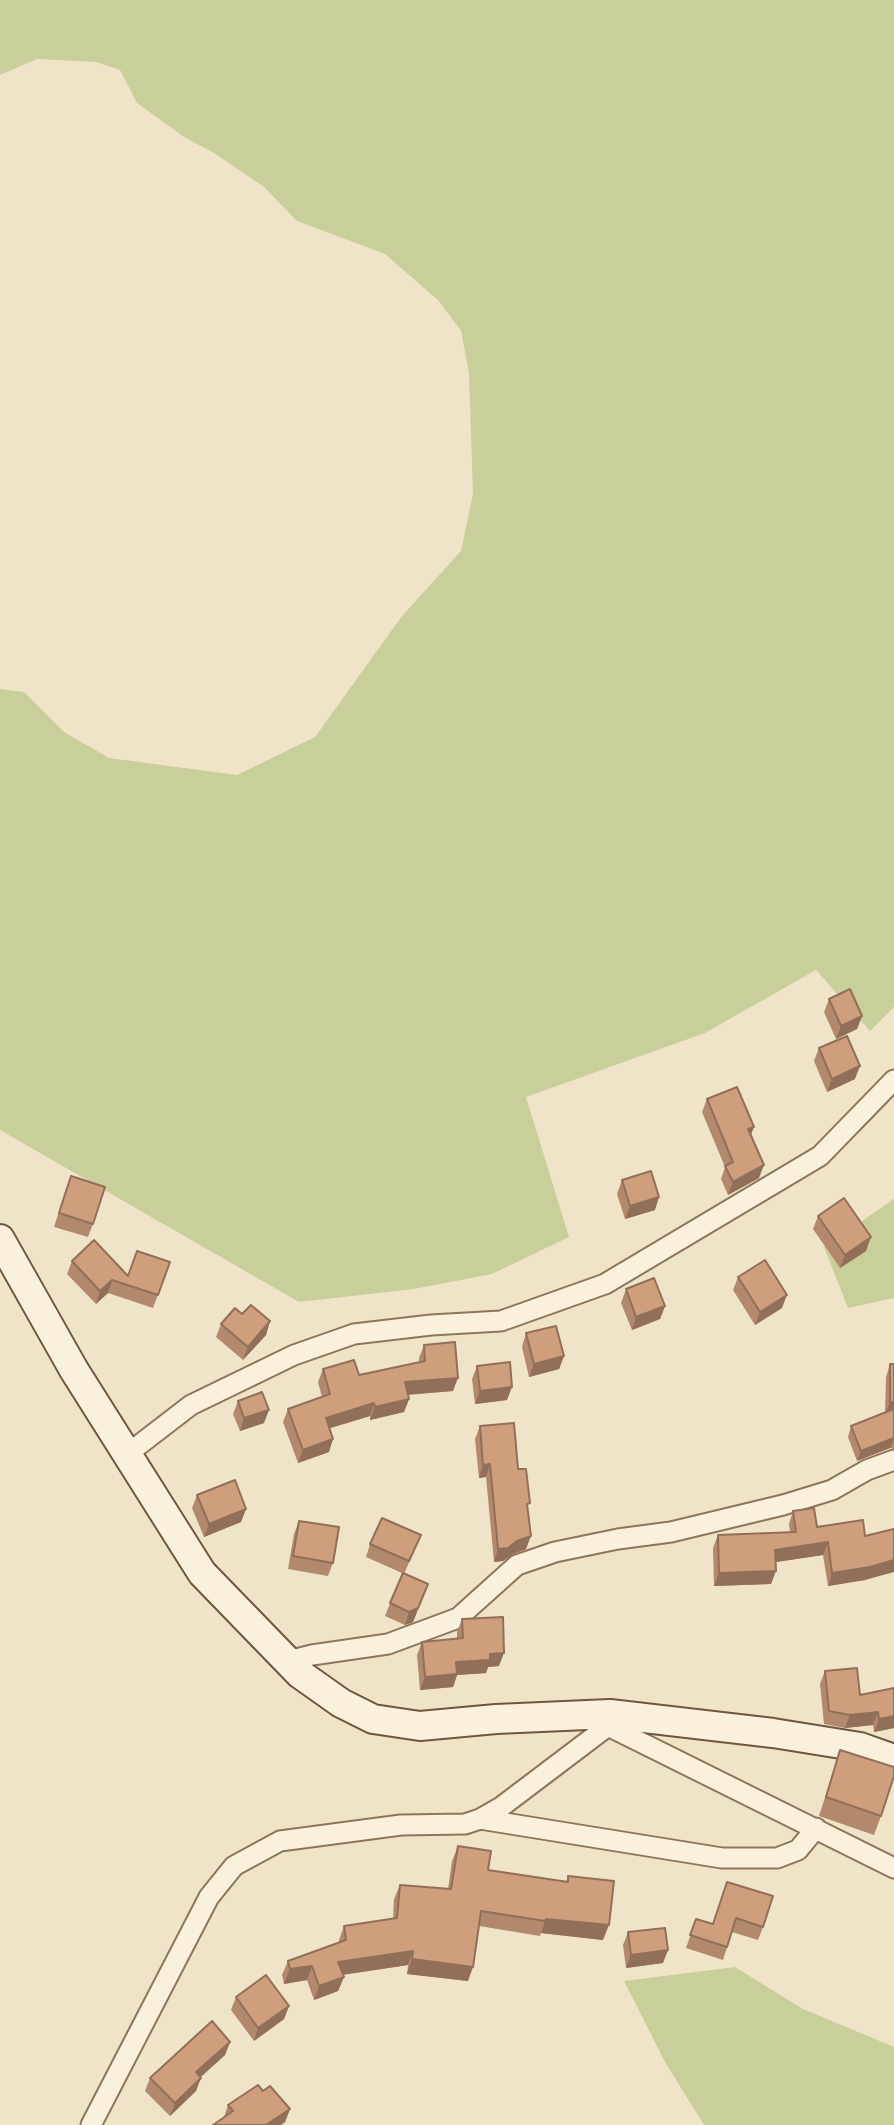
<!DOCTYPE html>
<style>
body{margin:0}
canvas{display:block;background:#f0e4c8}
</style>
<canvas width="894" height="2125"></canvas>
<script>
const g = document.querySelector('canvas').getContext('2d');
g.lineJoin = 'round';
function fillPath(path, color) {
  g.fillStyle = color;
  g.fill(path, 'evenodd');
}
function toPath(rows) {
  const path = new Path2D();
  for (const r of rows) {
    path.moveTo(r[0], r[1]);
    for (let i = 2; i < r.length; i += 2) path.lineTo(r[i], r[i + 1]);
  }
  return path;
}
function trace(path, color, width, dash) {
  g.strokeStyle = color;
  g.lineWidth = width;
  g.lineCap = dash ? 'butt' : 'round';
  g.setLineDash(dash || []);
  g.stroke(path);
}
fillPath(toPath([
 [0,0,894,0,894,1007,870,1031,816,970,705,1033,526,1097,569,1237,492,1274,414,1289,299,1302,0,1130,0,689,24,692,64,732,109,758,237,775,315,737,402,616,461,551,473,494,469,373,461,331,439,301,385,254,297,221,264,187,214,153,184,137,137,103,120,70,96,62,37,59,0,75],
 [894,1199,894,1298,848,1308,824,1247],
 [735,1967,803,2009,894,2047,894,2125,704,2125,665,2062,624,1981]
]), '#c9cf9b');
const street = toPath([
 [126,1455,191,1405,294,1355,354,1334,431,1325,501,1321,605,1284,820,1156,894,1080],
 [291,1665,296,1659,312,1655,388,1644,458,1618,517,1565,555,1552,618,1539,671,1532,783,1505,832,1490,867,1470,894,1460],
 [608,1726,894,1868],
 [480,1819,722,1858,777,1858,798,1850,816,1828],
 [91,2125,209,1897,234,1866,280,1841,401,1825,465,1824,480,1819,501,1807,608,1726,610,1714]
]);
const secondary = toPath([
 [0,1239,74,1370,202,1573,300,1674,341,1703,373,1719,420,1726,496,1719,610,1714,773,1733,860,1747,894,1759]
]);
trace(street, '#8d765c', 23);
trace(secondary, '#6f573f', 32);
trace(street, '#faf1dc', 19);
trace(secondary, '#faf1dc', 28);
fillPath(toPath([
 [829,999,862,1016,857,1029,836,1039,824,1012],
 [819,1048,855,1079,827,1092,814,1061],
 [707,1099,751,1136,759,1178,728,1195,721,1179,725,1167,702,1112],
 [622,1180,655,1210,625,1219,617,1194],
 [66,1189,93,1224,88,1237,54,1227],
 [818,1216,866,1251,840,1268,813,1229],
 [72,1261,128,1276,170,1262,153,1308,108,1293,96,1304,67,1274],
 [738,1277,782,1308,755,1325,733,1290],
 [626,1289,665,1306,660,1319,632,1330,621,1303],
 [242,1314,270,1321,266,1335,243,1360,216,1337,221,1324],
 [526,1333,564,1356,559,1369,529,1377,522,1347],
 [424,1345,453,1391,408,1395,409,1399,404,1412,370,1420,370,1416,329,1428,329,1452,298,1463,283,1422,288,1409,322,1397,318,1382,323,1369,359,1375,419,1362,419,1358],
 [890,1364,894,1364,894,1449,890,1448,857,1461,848,1437,851,1426,885,1412,886,1377],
 [477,1366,507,1400,475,1404,472,1379],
 [238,1401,264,1423,240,1431,233,1414],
 [480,1426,518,1469,528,1510,526,1549,513,1554,503,1561,494,1562,486,1477,479,1478,475,1439],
 [197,1495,246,1509,241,1522,204,1537,192,1508],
 [793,1511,817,1527,865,1580,828,1586,823,1555,775,1562,771,1584,714,1586,713,1548,718,1535,790,1532,789,1524],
 [299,1521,333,1563,328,1576,288,1569,294,1534],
 [421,1535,404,1574,428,1584,413,1622,405,1625,385,1616,402,1573,366,1557,370,1544],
 [462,1619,499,1666,488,1667,486,1673,457,1675,453,1687,420,1690,417,1655,422,1642,457,1639,457,1632],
 [825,1671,860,1695,894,1688,894,1728,874,1732,873,1725,845,1728,824,1724,820,1684],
 [840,1750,881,1816,874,1835,819,1816],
 [458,1846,488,1870,566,1882,568,1876,603,1940,541,1933,540,1936,479,1926,468,1981,407,1974,408,1965,343,1975,344,1977,338,1991,314,2000,307,1980,284,1984,282,1975,288,1961,339,1942,339,1940,344,1926,393,1919,394,1899,400,1885,448,1889,452,1861],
 [727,1882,763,1927,758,1940,732,1932,723,1960,686,1948,696,1919,713,1924],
 [628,1932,663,1963,626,1968,623,1945],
 [236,1997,289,2006,284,2019,254,2041,231,2010],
 [230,2042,225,2055,200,2077,196,2091,170,2116,145,2091,150,2078],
 [263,2091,290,2109,285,2122,281,2125,213,2125,224,2117,228,2105]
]), '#b2896c');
fillPath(toPath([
 [862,1016,857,1029,836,1039,841,1026],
 [860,1066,855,1079,827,1092,832,1079],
 [754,1127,749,1140,748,1129],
 [764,1165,759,1178,728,1195,733,1182],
 [659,1197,655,1210,625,1219,630,1206],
 [871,1237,866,1251,840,1268,845,1255],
 [112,1280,108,1293,96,1304,100,1291],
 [787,1295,782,1308,755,1325,760,1312],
 [665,1306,660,1319,632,1330,636,1317],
 [270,1321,266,1335,243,1360,248,1347],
 [564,1356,559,1369,529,1377,534,1364],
 [458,1378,453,1391,401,1395,405,1382],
 [512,1387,507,1400,475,1404,480,1391],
 [409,1399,404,1412,370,1420,375,1407],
 [890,1402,894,1402,894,1416,885,1415],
 [374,1403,370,1416,321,1431,326,1418],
 [269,1410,264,1423,240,1431,244,1418],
 [894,1438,890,1448,857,1461,861,1451],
 [333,1439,329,1452,298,1463,303,1450],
 [490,1464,486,1477,479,1478,483,1465],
 [246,1509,241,1522,204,1537,209,1524],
 [531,1536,526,1549,513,1554,503,1561,494,1562,498,1549],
 [828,1542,823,1555,770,1563,775,1550],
 [894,1560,894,1572,865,1580,828,1586,832,1573],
 [776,1571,771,1584,714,1586,719,1573],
 [428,1584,413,1622,405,1625,409,1612],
 [504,1653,499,1666,488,1667,486,1673,457,1675,453,1687,420,1690,425,1677,456,1662,490,1654],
 [878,1712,873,1725,845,1728,850,1715],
 [894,1716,894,1728,874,1732,879,1719],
 [546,1919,609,1925,603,1940,541,1933],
 [668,1950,663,1963,626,1968,631,1955],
 [413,1951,408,1965,333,1976,338,1962],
 [412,1959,473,1967,468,1981,407,1974],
 [312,1966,307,1980,284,1984,290,1969],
 [344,1977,338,1991,314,2000,319,1986],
 [289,2006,284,2019,254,2041,258,2028],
 [230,2042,225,2055,191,2086,196,2072],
 [201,2078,196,2091,170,2116,175,2103],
 [290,2109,285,2122,281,2125,266,2125]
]), '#916f58');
const building = toPath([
 [850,989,862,1016,841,1026,829,999,850,989],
 [847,1036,860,1066,832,1079,819,1048,847,1036],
 [737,1087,754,1127,748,1129,764,1165,733,1182,725,1166,733,1162,707,1099,737,1087],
 [651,1171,659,1197,630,1206,622,1180,651,1171],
 [71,1176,105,1187,93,1224,59,1213,71,1176],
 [844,1198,871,1237,845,1255,818,1216,844,1198],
 [94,1240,128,1276,137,1251,170,1262,158,1295,112,1280,100,1291,72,1261,94,1240],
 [765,1260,787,1295,760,1312,738,1277,765,1260],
 [654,1278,665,1306,636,1317,626,1289,654,1278],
 [251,1305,270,1321,248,1347,221,1324,235,1308,242,1314,251,1305],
 [556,1326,564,1356,534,1364,526,1333,556,1326],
 [455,1342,458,1378,405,1382,409,1399,375,1407,374,1403,326,1418,333,1439,303,1450,288,1409,330,1394,323,1369,354,1360,359,1375,425,1361,424,1345,455,1342],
 [510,1362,512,1387,480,1391,477,1366,510,1362],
 [890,1364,894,1364,894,1402,890,1402,890,1364],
 [262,1392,269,1410,244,1418,238,1401,262,1392],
 [894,1409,894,1438,861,1451,851,1426,894,1409],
 [514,1423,518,1469,526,1469,530,1503,527,1504,531,1536,517,1541,508,1548,498,1549,490,1464,483,1465,480,1426,514,1423],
 [235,1480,246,1509,209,1524,197,1495,235,1480],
 [814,1508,817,1527,863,1520,865,1536,894,1529,894,1560,870,1567,832,1573,828,1542,775,1550,776,1571,719,1573,718,1535,796,1532,793,1511,814,1508],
 [382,1518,421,1535,409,1561,370,1544,382,1518],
 [299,1521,339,1527,333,1563,293,1556,299,1521],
 [403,1573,428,1584,418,1608,409,1612,390,1603,403,1573],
 [503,1617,504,1653,490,1654,490,1660,456,1662,457,1674,425,1677,422,1642,463,1638,462,1619,503,1617],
 [857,1668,860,1695,894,1688,894,1716,879,1719,878,1712,850,1715,829,1711,825,1671,857,1668],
 [840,1750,894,1767,894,1776,881,1816,826,1797,840,1750],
 [458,1846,491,1851,488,1870,568,1882,568,1876,614,1881,609,1925,546,1919,545,1921,481,1911,473,1967,412,1959,413,1951,338,1962,344,1977,319,1986,312,1966,290,1969,288,1961,346,1940,344,1926,397,1918,400,1885,451,1889,458,1846],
 [727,1882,773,1896,763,1927,736,1918,727,1947,690,1935,696,1919,713,1924,727,1882],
 [665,1928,668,1950,631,1955,628,1932,665,1928],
 [266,1975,289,2006,258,2028,236,1997,266,1975],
 [212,2021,230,2042,196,2072,201,2078,175,2103,150,2078,212,2021],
 [258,2085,263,2091,270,2086,290,2109,266,2125,213,2125,233,2111,228,2105,258,2085]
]);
fillPath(building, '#cf9f7d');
trace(building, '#916f58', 2);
</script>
